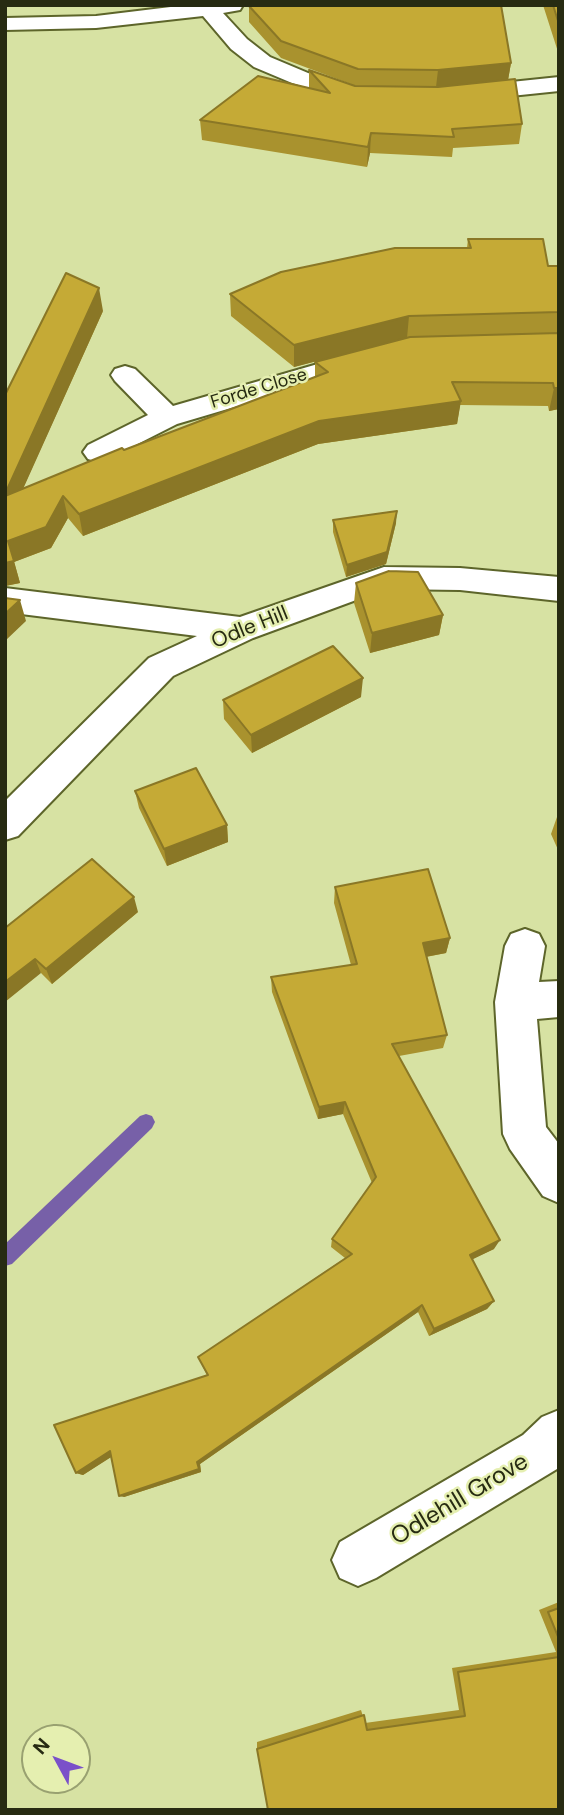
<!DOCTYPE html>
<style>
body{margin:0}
#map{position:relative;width:564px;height:1815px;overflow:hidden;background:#d7e2a3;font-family:"DM Sans",sans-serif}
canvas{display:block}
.frame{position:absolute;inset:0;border:7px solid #272b12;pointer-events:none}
.north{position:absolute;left:21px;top:1724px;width:70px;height:70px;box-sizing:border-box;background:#e5efb0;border:2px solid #99a171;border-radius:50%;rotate:311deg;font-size:19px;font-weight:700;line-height:28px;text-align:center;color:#272b12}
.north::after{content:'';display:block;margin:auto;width:24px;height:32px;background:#7a50c9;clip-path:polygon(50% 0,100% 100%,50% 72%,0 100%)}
</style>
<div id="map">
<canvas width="564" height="1815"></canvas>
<div class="frame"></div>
<div class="north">N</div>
</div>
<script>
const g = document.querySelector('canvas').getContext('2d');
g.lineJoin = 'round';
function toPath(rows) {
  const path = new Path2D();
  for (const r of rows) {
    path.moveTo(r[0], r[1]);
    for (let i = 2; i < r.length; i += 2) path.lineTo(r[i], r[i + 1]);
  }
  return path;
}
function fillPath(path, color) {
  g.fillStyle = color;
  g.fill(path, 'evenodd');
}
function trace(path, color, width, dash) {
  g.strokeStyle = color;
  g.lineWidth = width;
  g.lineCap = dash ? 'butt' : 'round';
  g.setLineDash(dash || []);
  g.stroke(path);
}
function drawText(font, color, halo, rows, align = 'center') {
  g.font = font + ' "DM Sans",sans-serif';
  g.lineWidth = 5;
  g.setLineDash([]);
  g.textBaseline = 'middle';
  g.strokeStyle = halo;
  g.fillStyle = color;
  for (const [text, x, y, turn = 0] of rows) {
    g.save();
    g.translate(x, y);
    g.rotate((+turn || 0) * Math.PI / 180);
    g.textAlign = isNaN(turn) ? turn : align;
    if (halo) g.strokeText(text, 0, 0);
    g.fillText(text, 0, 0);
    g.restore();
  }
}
fillPath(toPath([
 [146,1114,152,1116,155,1122,152,1128,12,1264,5,1266,5,1244,140,1116,146,1114]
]), '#7760a8');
const minor = toPath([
 [187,5,243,5,240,10,223,13,247,39,270,57,308,73,366,91,369,96,366,101,350,101,292,83,254,67,231,49,203,16,96,28,5,30,5,18,96,16,187,5],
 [559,77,559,91,463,101,455,99,452,94,455,89,463,87,559,77],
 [366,350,376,353,380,359,376,365,177,424,108,459,98,462,88,459,83,452,88,445,148,415,115,381,111,375,115,369,125,366,135,369,173,406,366,350],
 [384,567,460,568,559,577,559,601,460,590,386,589,253,638,173,676,18,836,5,840,5,801,149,658,197,636,5,612,5,588,240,617,384,567],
 [525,929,539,934,545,946,539,982,559,981,559,1017,537,1019,546,1127,559,1144,559,1203,543,1196,510,1149,503,1134,495,1002,505,946,511,934,525,929],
 [559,1410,557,1469,376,1578,358,1586,340,1578,332,1560,340,1542,523,1435,542,1417,559,1410]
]);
trace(minor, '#5d652a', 4);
fillPath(minor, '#fff');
fillPath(toPath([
 [543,5,559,5,559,55],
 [249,6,511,63,508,80,522,124,519,144,453,148,452,157,370,153,367,167,202,140,200,120,309,88,309,70,356,86,281,58,249,22],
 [468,239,548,266,559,266,559,409,549,411,548,406,460,405,457,424,318,444,83,536,68,518,51,548,14,562,20,583,5,586,5,395,103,311,23,488,315,377,315,362,320,360,294,367,231,316,230,294,467,248],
 [333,520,396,523,386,564,346,577,333,532],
 [356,583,443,615,439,635,370,653,354,603],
 [361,697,252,753,224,719,223,700],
 [135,791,227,825,228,842,167,866,139,808],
 [557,817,559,817,559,852,551,834],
 [335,887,450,938,446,953,426,957,447,1035,443,1048,399,1056,494,1249,472,1259,494,1301,487,1309,429,1336,418,1312,200,1464,201,1472,124,1497,112,1456,83,1475,76,1473,207,1375,198,1357,345,1258,331,1247,332,1239,372,1183,343,1114,318,1119,272,992,271,977,351,965,334,903],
 [138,912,52,984,41,973,5,928],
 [559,1602,559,1763,257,1749,257,1742,361,1710,365,1723,459,1710,452,1668,556,1652,539,1610]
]), '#a9922e');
fillPath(toPath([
 [511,63,508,80,436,87,438,70],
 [371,133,370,153,367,167,368,147],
 [99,288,103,311,10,518,5,501,5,494],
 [409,316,407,338,294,367,294,345],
 [554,388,559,388,559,409,549,411],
 [461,401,457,424,318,444,83,536,79,514,319,421],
 [63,496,68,518,51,548,14,562,8,541],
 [397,511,396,523,386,564,346,577,347,565],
 [14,561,20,583,5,586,5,563],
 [20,600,26,621,5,641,5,614],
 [443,615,439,635,370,653,372,633],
 [363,678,361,697,252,753,251,735],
 [227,825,228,842,167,866,164,849],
 [134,897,138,912,52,984,46,969],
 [450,938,446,953,419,958,423,943],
 [35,959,41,973,5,1002,5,982],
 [345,1102,343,1114,318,1119,319,1107],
 [500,1240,494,1249,465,1263,470,1255],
 [494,1301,487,1309,429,1336,434,1329],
 [422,1305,418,1312,200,1464,201,1472,124,1497,119,1496,197,1462],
 [110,1451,116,1454,83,1475,76,1473]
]), '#8a7726');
const building = toPath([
 [501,5,511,63,438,70,358,69,281,41,249,6,501,5],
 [553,5,559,5,559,24,553,5],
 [309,70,355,86,438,87,515,79,522,124,452,129,454,137,371,133,368,147,200,120,258,76,330,93,309,70],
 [468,239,543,239,548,266,559,266,559,312,409,316,294,345,230,294,281,272,395,248,471,248,468,239],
 [66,273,99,288,5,494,5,395,66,273],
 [559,333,559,388,554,388,553,383,452,382,461,401,319,421,79,514,63,496,46,527,8,541,14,561,5,563,5,496,122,448,124,450,328,372,315,362,410,337,559,333],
 [397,511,387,552,347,565,333,520,397,511],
 [389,571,418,572,443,615,372,633,356,583,389,571],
 [5,598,20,600,5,614,5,598],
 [333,646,363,678,251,735,223,700,333,646],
 [196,768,227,825,164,849,135,791,196,768],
 [92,859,134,897,46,969,35,959,5,982,5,928,92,859],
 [428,869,450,938,423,943,447,1035,392,1044,500,1240,470,1255,494,1301,434,1329,422,1305,197,1462,199,1469,119,1496,110,1451,76,1473,54,1425,208,1375,198,1357,352,1254,332,1239,376,1177,345,1102,319,1107,271,977,357,964,335,887,428,869],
 [559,1608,559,1639,548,1612,559,1608],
 [559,1657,559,1810,268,1810,257,1749,364,1715,367,1730,465,1716,458,1672,559,1657]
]);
fillPath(building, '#c5aa36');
trace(building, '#8a7726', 2);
drawText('18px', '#272b12', '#e5efb0', [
 ["Forde Close",259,389,-17]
]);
drawText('21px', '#272b12', '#e5efb0', [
 ["Odle Hill",250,628,-22]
]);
drawText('24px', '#272b12', '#e5efb0', [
 ["Odlehill Grove",460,1500,-31]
]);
</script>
